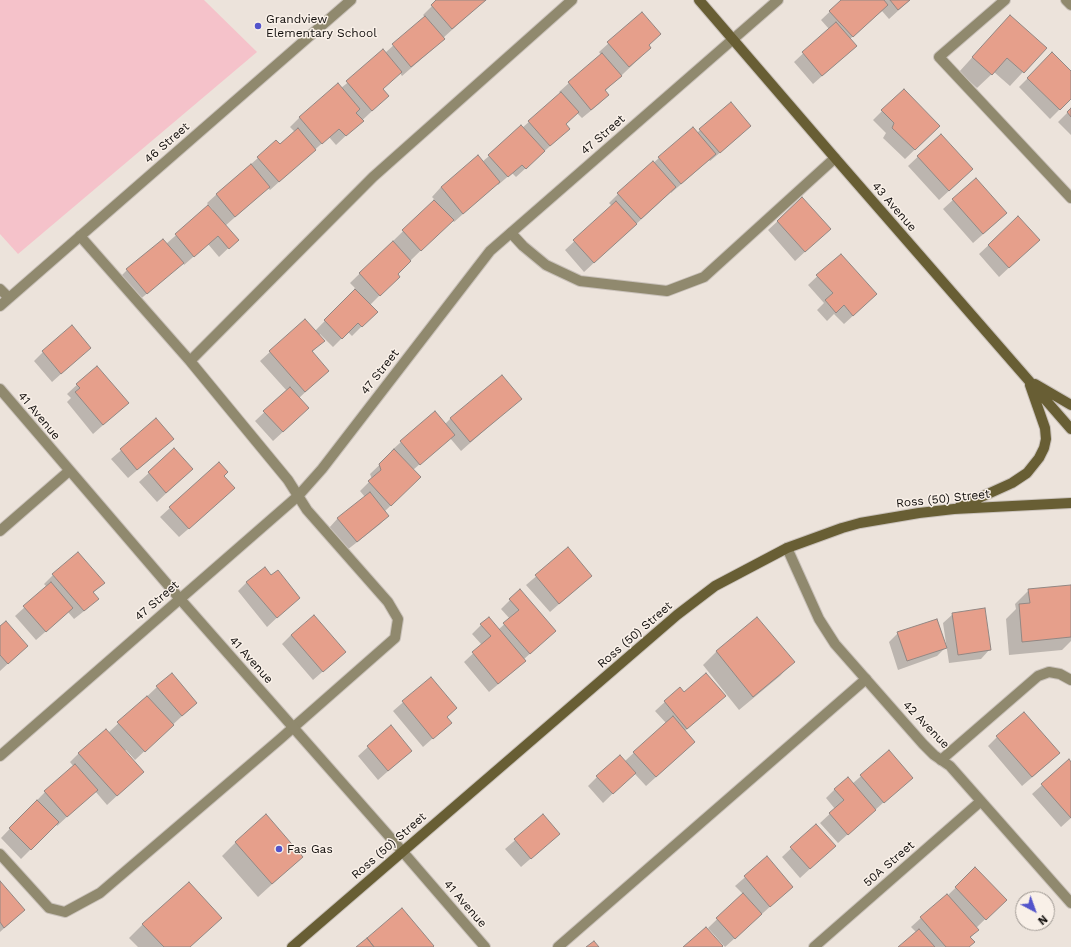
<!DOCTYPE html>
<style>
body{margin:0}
#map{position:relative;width:1071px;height:947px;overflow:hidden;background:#ece3db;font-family:"Work Sans",sans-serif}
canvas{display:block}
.north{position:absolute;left:1015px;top:891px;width:40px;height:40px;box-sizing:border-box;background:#f9f0e8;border:1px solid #9c9690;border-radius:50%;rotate:139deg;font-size:11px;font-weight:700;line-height:16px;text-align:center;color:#110e0c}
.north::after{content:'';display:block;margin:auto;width:14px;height:18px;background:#5354cb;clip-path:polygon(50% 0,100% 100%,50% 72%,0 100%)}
</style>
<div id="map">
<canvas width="1071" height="947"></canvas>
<div class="north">N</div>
</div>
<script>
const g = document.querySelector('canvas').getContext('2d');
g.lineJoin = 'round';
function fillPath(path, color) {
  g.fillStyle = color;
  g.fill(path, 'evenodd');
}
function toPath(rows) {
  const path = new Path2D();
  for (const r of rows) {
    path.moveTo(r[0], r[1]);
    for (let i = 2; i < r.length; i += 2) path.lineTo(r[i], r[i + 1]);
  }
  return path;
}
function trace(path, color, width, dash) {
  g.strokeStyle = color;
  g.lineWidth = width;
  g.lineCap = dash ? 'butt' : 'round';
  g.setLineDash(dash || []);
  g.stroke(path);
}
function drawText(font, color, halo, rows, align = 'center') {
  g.font = font + ' "Work Sans",sans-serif';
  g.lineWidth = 3;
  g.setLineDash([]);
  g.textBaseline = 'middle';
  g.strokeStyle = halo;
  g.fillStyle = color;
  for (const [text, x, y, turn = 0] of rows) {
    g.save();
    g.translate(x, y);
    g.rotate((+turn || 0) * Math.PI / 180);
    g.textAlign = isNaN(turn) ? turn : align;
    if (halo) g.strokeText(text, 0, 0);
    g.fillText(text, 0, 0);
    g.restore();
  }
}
fillPath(toPath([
 [0,0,204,0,257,52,18,254,0,234]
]), '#f5c2ca');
fillPath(toPath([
 [438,0,487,0,484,1,443,38,434,48,402,76,400,73,382,89,388,96,336,145,329,137,270,190,268,188,225,226,237,240,219,257,208,244,184,265,183,263,137,302,118,279,127,270,166,244,208,207,211,211,213,210,207,203,217,194,258,158,280,145,295,132,290,127,299,118,338,85,341,88,385,53,425,17,423,15],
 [842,0,910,0,889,19,882,11,850,39,856,46,813,84,794,62,829,29,821,20],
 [642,13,648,45,641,57,605,91,608,95,599,104,582,118,577,113,565,125,559,138,516,177,512,173,498,185,497,184,454,222,452,220,410,261,397,274,389,286,370,305,376,312,352,336,348,332,333,347,320,334,319,336,323,341,312,352,328,371,299,398,299,417,273,441,255,421,287,391,260,361,305,320,315,331,356,289,350,283,435,200,432,197,441,187,478,157,482,162,522,128,561,94,559,92,569,83,601,55,599,52],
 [997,30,1045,48,1010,86,994,72,977,88,959,72],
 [1052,54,1071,72,1071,98,1050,119,1019,87],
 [1071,109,1071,135,1058,122],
 [882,111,930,135,905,159,883,138,886,133,873,120],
 [693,128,697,133,700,130,741,135,710,161,709,160,671,193,671,192,584,272,565,250,612,206,609,203,618,194],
 [941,135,963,178,939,200,908,166],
 [976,179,997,222,973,243,943,209],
 [802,199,820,238,795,261,768,230],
 [1018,218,1029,249,999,277,979,254],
 [840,255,867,303,844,324,834,314,827,321,817,310,824,303,808,285],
 [90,348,52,382,34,361,43,352],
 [96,367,128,403,93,434,67,402,71,398,67,394],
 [520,399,461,451,450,438,413,470,420,477,384,512,388,516,379,525,347,550,329,528,338,518,365,497,360,491,372,479,370,474,393,452,391,451,401,442,445,424,451,418],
 [156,420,163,448,128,478,111,459],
 [174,450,192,469,157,502,139,482],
 [219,463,223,476,224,498,179,537,160,517],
 [568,549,591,576,550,612,526,585],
 [53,575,104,583,93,593,88,608,74,619,68,612,36,640,15,616,47,587,44,584],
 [271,576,298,598,267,627,238,591,247,582],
 [1071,586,1071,641,1062,650,1009,655,1006,619,1016,609,1015,604,1029,590],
 [510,600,555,631,523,660,524,661,515,670,489,692,464,662,482,645,472,634,481,625,498,630,510,619,501,609],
 [953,614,990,649,981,659,949,663,943,623],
 [757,618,793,662,780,676,739,710,703,665,716,652],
 [0,627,27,646,0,671],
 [898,633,946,647,937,656,898,670,889,642],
 [291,635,345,652,313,680,282,644],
 [431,678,456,708,446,718,450,723,423,747,393,711],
 [157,687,196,703,135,760,126,750,124,751,133,781,107,805,95,791,57,826,56,824,21,859,1,838,45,792,74,767,70,762,79,753,108,733],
 [680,688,684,693,724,696,685,731,685,751,646,786,634,773,603,803,588,786,597,777,625,761,666,723,655,711],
 [390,727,411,751,378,780,358,756],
 [997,737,1050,762,1022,786,988,746],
 [889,752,911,778,838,843,820,823,835,809,826,798,835,789,852,784],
 [1069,761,1071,764,1071,818,1061,827,1032,794],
 [543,816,559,834,521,867,505,849],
 [816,825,825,855,800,878,782,857],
 [236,842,302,857,258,897,222,856],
 [767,858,792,887,725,947,708,928,743,894,735,886],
 [975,869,1005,900,976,928,978,930,970,938,968,947,900,947,916,932,911,927,946,895,947,896],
 [0,882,24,910,0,932],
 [143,924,190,947,138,947,129,938]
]), '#0003');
const building = toPath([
 [436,0,486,0,452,29,431,5,436,0],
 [841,0,884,0,888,5,853,37,829,11,841,0],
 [890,0,910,0,898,10,890,0],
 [642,12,661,34,649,45,651,48,629,67,607,42,642,12],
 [1010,15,1047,48,1024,73,1007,58,992,75,972,57,1010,15],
 [425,16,445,39,411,67,392,44,425,16],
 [836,22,857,46,822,76,802,52,836,22],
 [383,49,402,72,383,89,389,96,372,111,346,81,383,49],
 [1052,52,1071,71,1071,99,1060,110,1027,78,1052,52],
 [602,53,622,76,605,90,609,95,591,110,568,82,602,53],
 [338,83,360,109,356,113,364,121,346,136,339,129,322,144,299,117,338,83],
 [904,89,940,126,915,150,892,128,894,123,881,110,904,89],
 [561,92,579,112,566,124,570,129,550,146,528,121,561,92],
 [731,102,751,126,720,153,699,129,731,102],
 [1071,108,1071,117,1067,112,1071,108],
 [521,125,545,151,526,169,522,165,508,177,488,155,521,125],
 [693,127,716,154,681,184,658,157,693,127],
 [298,128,316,150,279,182,257,157,276,140,280,144,298,128],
 [941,134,973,169,949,191,917,156,941,134],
 [478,155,500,182,463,214,441,187,478,155],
 [653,161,676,187,641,219,617,193,653,161],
 [251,164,270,187,235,217,216,194,251,164],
 [976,178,1007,213,983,234,952,199,976,178],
 [802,197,831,229,805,252,777,221,802,197],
 [434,200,454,220,421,251,402,230,434,200],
 [616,201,637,224,594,263,573,240,616,201],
 [208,205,239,240,229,249,218,236,194,257,175,234,208,205],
 [1018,216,1040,240,1009,268,988,245,1018,216],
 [163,239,184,263,147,294,126,269,163,239],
 [393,241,411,261,398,274,400,277,380,296,359,273,393,241],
 [841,254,877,294,853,316,844,305,836,313,825,300,833,293,816,275,841,254],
 [355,289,378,312,362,327,358,323,342,339,324,320,355,289],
 [305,319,325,341,312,351,329,371,305,392,269,351,305,319],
 [72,325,91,348,61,374,42,351,72,325],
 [97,366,129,403,103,425,75,392,80,388,76,384,97,366],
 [502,375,522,399,470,442,450,418,502,375],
 [290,387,309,408,283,432,263,411,290,387],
 [435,411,455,435,420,465,400,441,435,411],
 [156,418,174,439,137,470,120,449,156,418],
 [174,448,193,469,166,493,148,472,174,448],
 [394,449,421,477,391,506,368,481,381,470,379,464,394,449],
 [219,462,228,472,224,476,235,488,189,529,169,507,219,462],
 [370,492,389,516,357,542,337,518,370,492],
 [568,547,592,576,559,604,535,575,568,547],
 [78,552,105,583,93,592,99,599,84,611,52,574,78,552],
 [265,567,271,575,278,570,300,598,277,618,246,582,265,567],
 [51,582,73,608,46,632,23,606,51,582],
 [1071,585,1071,637,1022,642,1019,604,1030,603,1028,589,1071,585],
 [520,589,556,631,530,654,503,623,519,610,509,599,520,589],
 [985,608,991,650,958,655,952,613,985,608],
 [314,615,346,652,323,672,291,635,314,615],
 [489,617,526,661,498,684,472,652,491,636,480,624,489,617],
 [757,617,795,662,753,697,716,651,757,617],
 [937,619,947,648,907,661,897,632,937,619],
 [6,621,28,646,8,664,0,655,0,626,6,621],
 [172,673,197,703,182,716,156,686,172,673],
 [706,673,726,696,687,729,664,701,680,687,684,692,706,673],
 [431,677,457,708,447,717,452,723,433,739,402,701,431,677],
 [147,696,174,725,145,752,117,722,147,696],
 [1024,712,1060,753,1032,777,996,736,1024,712],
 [673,716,695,742,656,777,633,752,673,716],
 [391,725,412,751,388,771,367,746,391,725],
 [106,729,144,772,117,796,78,753,106,729],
 [889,750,913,778,884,803,860,775,889,750],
 [620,755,636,773,613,794,596,776,620,755],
 [1069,759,1071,762,1071,818,1041,784,1069,759],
 [75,764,98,790,67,817,44,791,75,764],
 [848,777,876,810,848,835,829,813,844,800,834,789,848,777],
 [37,800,59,822,31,850,9,828,37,800],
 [266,814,303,857,272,884,235,842,266,814],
 [543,814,560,834,531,859,514,839,543,814],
 [816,824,836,846,810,869,790,847,816,824],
 [767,856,793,887,770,907,744,876,767,856],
 [975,867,1007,900,986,920,955,887,975,867],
 [0,881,25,910,4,928,0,922,0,881],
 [189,882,222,918,190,947,164,947,142,924,189,882],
 [743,893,762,914,735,939,716,918,743,893],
 [947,894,979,930,970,937,975,942,969,947,946,947,920,917,947,894],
 [402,908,434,946,433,947,374,947,367,938,402,908],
 [706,927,723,946,722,947,683,947,706,927],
 [919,929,935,947,898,947,919,929],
 [367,938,374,947,356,947,367,938],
 [594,941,599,947,586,947,594,941]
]);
fillPath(building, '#e69f8b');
trace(building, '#928783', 1);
const lane = toPath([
 [1005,0,939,57,1071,198],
 [511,233,523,246,546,265,580,281,667,291,704,277,835,158],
 [190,361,373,177,572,0],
 [0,531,69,471],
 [941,760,1038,676,1049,672,1060,674,1071,680],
 [0,854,49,908,65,912,100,893,279,740,395,638,398,619,388,602,307,510,288,480,190,361,80,236],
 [558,947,866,679]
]);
const street = toPath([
 [1066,0,1071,5],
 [0,289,9,298],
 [0,306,351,0],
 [0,389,180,599,403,852,485,947],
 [787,548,819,619,835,644,923,744,934,755,950,766,1071,903],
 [0,756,298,496,322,469,490,251,778,0],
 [814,947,981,801]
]);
const secondary = toPath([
 [699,0,835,158,1071,429],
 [1035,384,1071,405],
 [959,507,1012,483,1027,473,1039,458,1044,448,1046,439,1045,428,1030,385],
 [292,947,677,615,715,586,787,548,842,528,860,523,919,513,954,509,1071,503]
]);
trace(lane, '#c9c1ba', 12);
trace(street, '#c9c1ba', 12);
trace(secondary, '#c9c1ba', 12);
trace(lane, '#90896e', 10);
trace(street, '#90896e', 10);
trace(secondary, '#685e34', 10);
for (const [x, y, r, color] of [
 [258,26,4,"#5354cb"],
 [279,849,4,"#5354cb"]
]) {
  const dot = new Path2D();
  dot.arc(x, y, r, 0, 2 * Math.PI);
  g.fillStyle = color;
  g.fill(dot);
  trace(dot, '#f9f0e8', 1.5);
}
drawText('12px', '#110e0c', '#f9f0e8', [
 ["Grandview",266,19],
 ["Elementary School",266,33],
 ["Fas Gas",287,849]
], 'left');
drawText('12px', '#110e0c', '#f9f0e8', [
 ["47 Street",603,135,-41],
 ["46 Street",167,143,-41],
 ["43 Avenue",894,207,49],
 ["47 Street",380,372,-52],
 ["41 Avenue",39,416,50],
 ["Ross (50) Street",943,499,-6],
 ["47 Street",157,601,-41],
 ["Ross (50) Street",635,635,-41],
 ["41 Avenue",251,660,48],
 ["42 Avenue",926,725,46],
 ["Ross (50) Street",389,846,-41],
 ["50A Street",889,864,-41],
 ["41 Avenue",465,904,49]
]);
</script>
